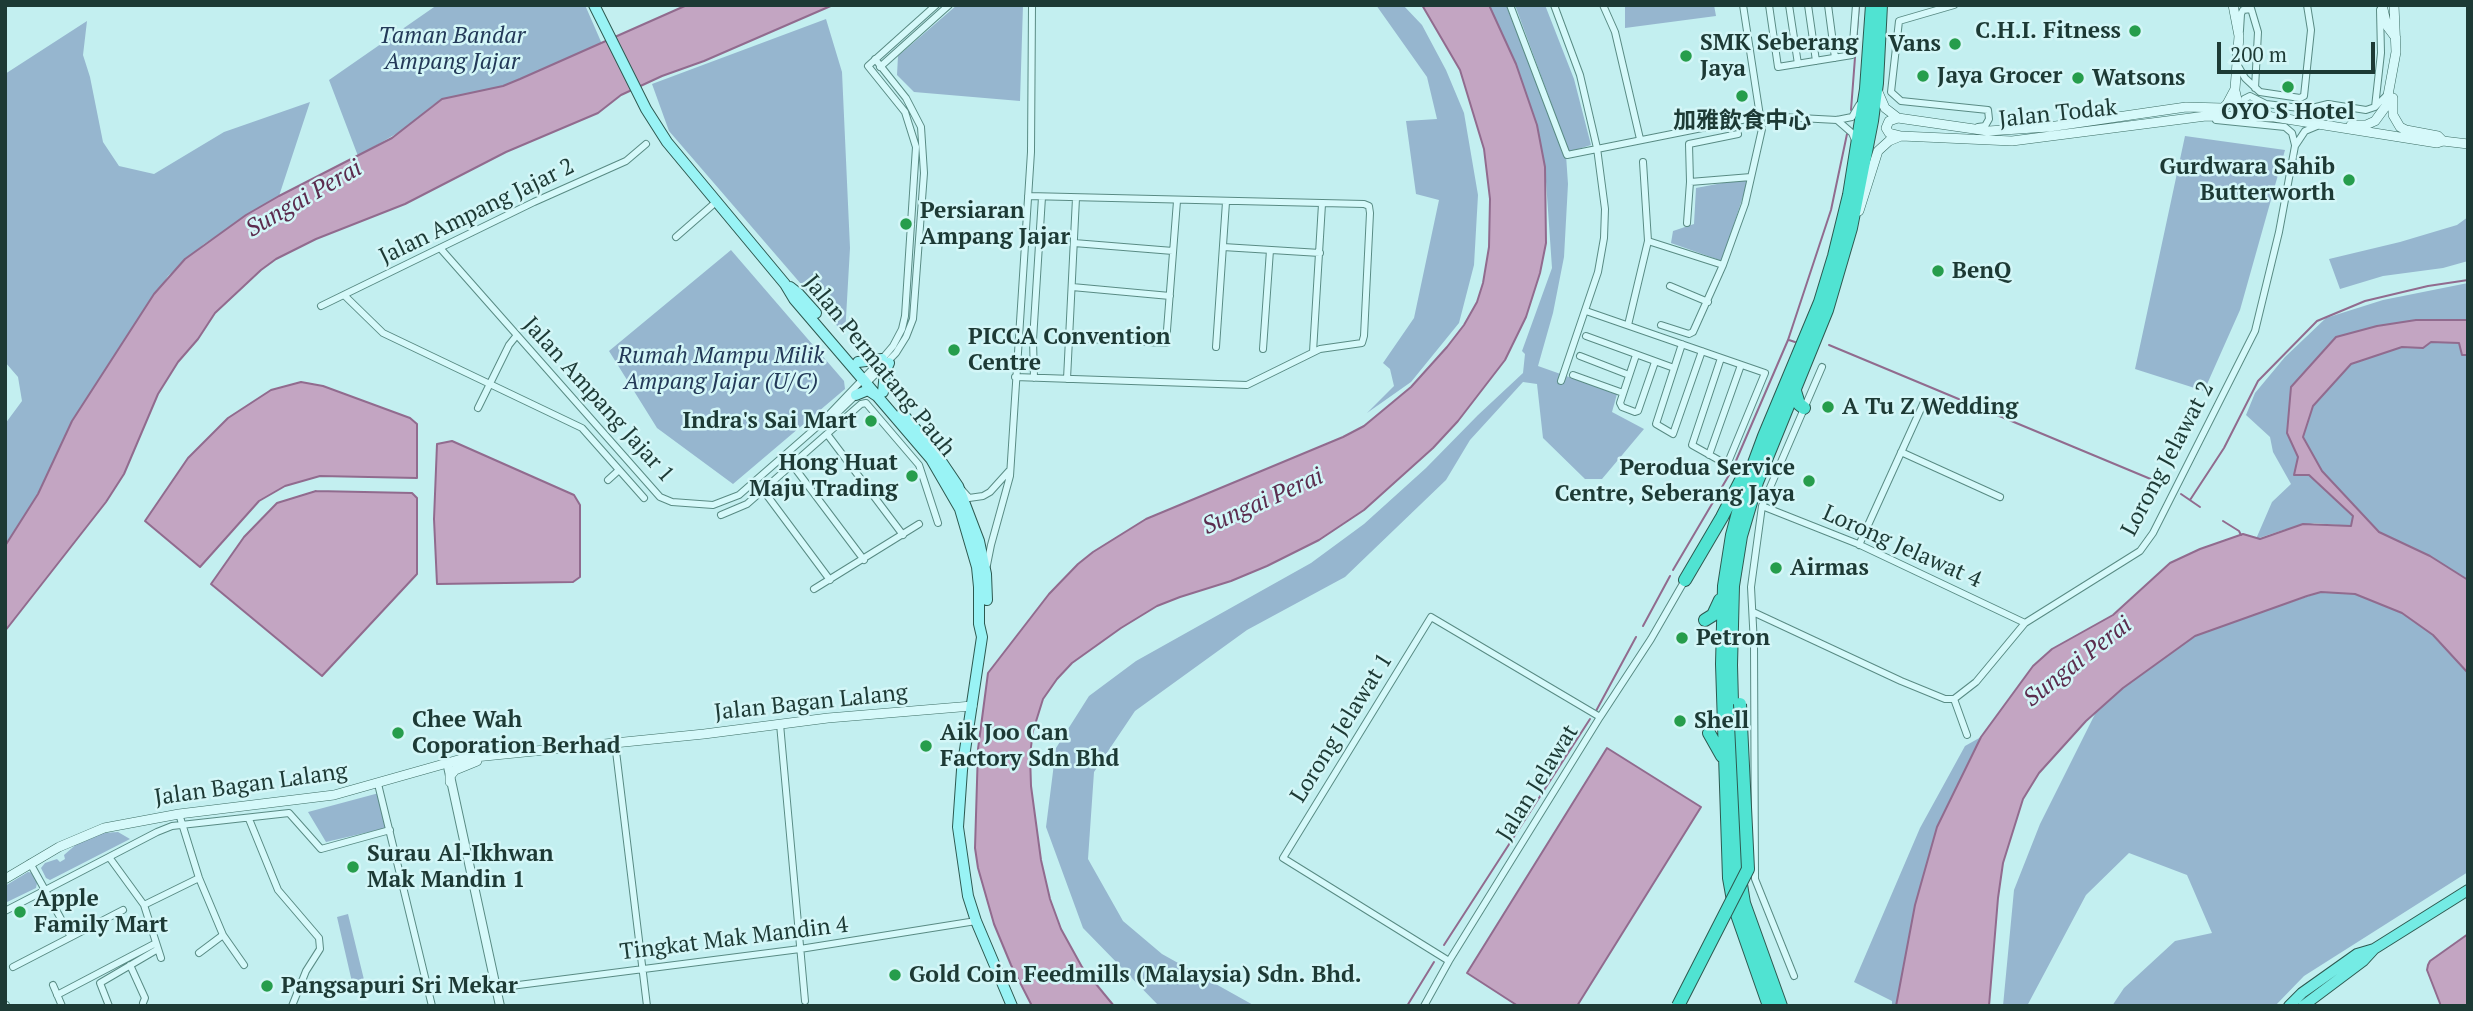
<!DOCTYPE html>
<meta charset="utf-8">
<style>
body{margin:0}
#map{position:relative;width:2473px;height:1011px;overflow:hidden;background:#c3eff0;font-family:"PT Serif",serif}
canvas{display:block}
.frame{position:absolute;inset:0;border:7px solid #1d3a35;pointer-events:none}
.scale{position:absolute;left:2217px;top:42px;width:158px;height:32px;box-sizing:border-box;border:4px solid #1d3a35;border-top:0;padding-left:9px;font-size:21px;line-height:24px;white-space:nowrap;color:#1d3a35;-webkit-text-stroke:5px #d3f6f7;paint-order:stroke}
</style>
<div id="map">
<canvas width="2473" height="1011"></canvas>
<div class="frame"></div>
<div class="scale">200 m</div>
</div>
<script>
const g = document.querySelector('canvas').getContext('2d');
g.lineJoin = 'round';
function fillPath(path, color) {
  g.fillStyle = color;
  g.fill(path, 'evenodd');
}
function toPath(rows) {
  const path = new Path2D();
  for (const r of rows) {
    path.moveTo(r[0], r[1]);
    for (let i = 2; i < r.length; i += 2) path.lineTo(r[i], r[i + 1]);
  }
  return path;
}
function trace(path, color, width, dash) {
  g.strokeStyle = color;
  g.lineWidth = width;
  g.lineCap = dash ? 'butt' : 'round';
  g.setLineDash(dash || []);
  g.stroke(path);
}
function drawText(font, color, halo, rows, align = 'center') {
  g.font = font + ' "PT Serif","Noto Sans SC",serif';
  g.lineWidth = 5;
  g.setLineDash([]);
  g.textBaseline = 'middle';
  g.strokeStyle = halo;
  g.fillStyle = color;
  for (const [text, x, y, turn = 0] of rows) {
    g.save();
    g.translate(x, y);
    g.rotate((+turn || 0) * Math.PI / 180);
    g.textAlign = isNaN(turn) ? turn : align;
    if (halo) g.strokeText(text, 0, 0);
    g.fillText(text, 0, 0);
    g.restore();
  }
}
fillPath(toPath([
 [437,5,585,5,602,44,503,86,433,105,406,128,358,156,329,80],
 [957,5,1023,5,1020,101,914,92,897,75,898,56],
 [1376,5,1403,5,1422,25,1446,70,1464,113,1478,195,1474,265,1459,323,1411,382,1367,413,1394,386,1390,369,1383,363,1414,318,1439,200,1416,194,1406,121,1437,119,1427,77],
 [1489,5,1506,5,1566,155,1568,184,1564,257,1553,313,1538,366,1617,394,1612,412,1644,429,1602,479,1585,479,1543,438,1537,384,1523,382,1470,440,1446,480,1345,577,1247,630,1135,711,1094,772,1088,859,1123,921,1162,954,1255,1006,1159,1006,1083,928,1046,827,1056,748,1089,696,1136,661,1311,563,1364,524,1426,468,1478,415,1523,373,1525,354,1522,351,1552,268,1545,167,1537,125,1516,64],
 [1515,5,1545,5,1574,79,1591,145,1569,152],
 [1625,5,1714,5,1716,16,1625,28],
 [826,19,842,72,850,248,845,335,669,131,652,84],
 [87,21,83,55,90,77,103,142,119,166,154,174,224,132,310,102,279,196,204,244,168,276,72,421,38,494,5,546,5,424,22,401,18,377,5,362,5,74],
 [2185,136,2285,150,2240,310,2204,391,2135,369],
 [1749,178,1722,261,1671,243,1673,231,1694,224,1696,188],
 [2468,217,2468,261,2443,268,2383,276,2340,289,2329,259,2400,242,2457,225],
 [731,250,844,381,845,389,733,484,657,428,609,351],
 [2468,283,2468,320,2416,320,2377,326,2336,337,2291,387,2287,432,2309,475,2353,516,2351,526,2314,523,2283,530,2256,539,2272,502,2291,484,2273,452,2270,437,2246,415,2255,393,2285,357,2326,318,2383,300],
 [2431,342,2460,343,2462,354,2468,355,2468,580,2430,556,2379,532,2322,471,2303,437,2313,406,2351,364,2402,346,2423,348],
 [2321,592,2355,594,2402,613,2433,635,2468,673,2468,872,2304,976,2275,1006,2112,1006,2124,988,2175,941,2212,933,2187,875,2129,853,2086,895,2027,1006,2003,1006,2014,890,2040,824,2096,712,2123,688,2195,636,2211,629],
 [1981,737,1937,827,1915,905,1896,1006,1892,1006,1892,1001,1854,982,1920,828,1965,746],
 [379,793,386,828,326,842,308,812],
 [118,832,130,839,50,880,46,878,41,868,45,863,57,859,60,862,65,859,64,855,79,842,102,833],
 [28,872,33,873,37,883,36,888,5,903,5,886],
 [348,914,367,992,355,995,337,917]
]), '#96b6cf');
const water = toPath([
 [687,5,833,5,704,61,662,76,621,95,598,113,506,152,405,204,316,239,276,259,261,270,215,313,198,339,178,362,158,394,124,474,106,502,5,631,5,546,38,494,72,421,154,294,185,259,246,215,279,196,392,138,442,99,503,86,520,79,687,5],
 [1422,5,1489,5,1516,64,1537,125,1545,167,1546,243,1540,273,1526,317,1505,360,1458,421,1433,448,1364,510,1319,540,1267,566,1231,581,1180,597,1157,606,1121,628,1072,663,1057,679,1043,699,1033,731,1030,755,1031,786,1041,860,1050,899,1061,929,1082,967,1114,1006,1032,1006,1011,965,994,924,978,868,975,848,978,749,988,673,1049,594,1078,564,1093,552,1146,519,1343,437,1364,426,1411,387,1447,347,1464,325,1477,302,1483,283,1489,247,1490,199,1484,149,1460,70,1422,5],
 [2416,320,2468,320,2468,355,2462,355,2459,343,2431,342,2423,348,2402,347,2351,364,2313,406,2303,437,2322,471,2379,532,2430,556,2468,580,2468,673,2433,635,2402,613,2355,594,2321,592,2307,596,2195,636,2123,688,2086,721,2039,773,2023,799,2003,863,1998,898,1989,1006,1896,1006,1915,905,1937,827,1981,737,2033,666,2052,649,2113,615,2170,563,2200,549,2243,534,2260,539,2303,524,2351,526,2353,516,2309,475,2294,475,2298,457,2287,433,2291,387,2336,337,2377,326,2416,320],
 [301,382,323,386,410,418,417,424,417,478,320,476,285,486,259,501,200,567,145,521,188,458,228,418,271,390,301,382],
 [452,441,574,495,580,505,580,577,573,582,437,584,434,519,437,444,452,441],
 [316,491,412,493,417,498,417,574,322,676,211,584,244,537,277,503,316,491],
 [1607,748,1701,807,1577,1006,1518,1006,1467,973,1607,748],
 [2468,934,2468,1006,2441,1006,2427,970,2428,965,2430,961,2468,934]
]);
fillPath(water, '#c3a5c2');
trace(water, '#916b8e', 2);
trace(toPath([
 [1851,110,1859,5],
 [1789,340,1795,342],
 [1829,345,2165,485],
 [2181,494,2200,507],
 [2190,500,2224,448,2258,381,2317,321,2365,301,2428,286,2468,280],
 [2223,521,2239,531,2241,535],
 [1673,570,1732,470,1788,340,1831,210,1847,134],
 [1643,626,1670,576],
 [1596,711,1636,637],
 [1444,945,1590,719],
 [1407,1006,1434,962]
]), '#916b8e', 2);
const minor = toPath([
 [1510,5,1567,155,1762,116,1837,120,1852,117,1859,105],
 [1554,5,1580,75,1597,148,1605,209,1604,238,1598,272,1561,381],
 [1603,5,1615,32,1640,139],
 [1769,5,1778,67,1852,55,1856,5],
 [1789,5,1798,64],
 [1808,5,1816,61],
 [1828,5,1835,58],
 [1954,5,1899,21,1891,92,1901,101,1988,110,1989,119,1985,126,1978,127],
 [2250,5,2258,32,2255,88],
 [2380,10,2381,53,2375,107,2387,95],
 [2240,30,2241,14,2243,10,2251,9],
 [2237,64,2245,78,2260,92,2300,98,2304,96,2311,30,2307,5],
 [880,67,949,5],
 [2272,116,2258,109,2246,106,2244,99,2250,96,2266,104,2308,109,2328,104,2366,110,2375,107],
 [1837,120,1852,133,1855,140],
 [2216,120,2285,127,2292,133,2295,145],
 [1690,182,1751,177],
 [1687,223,1690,182,1689,144,1738,134],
 [676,237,716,202],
 [1648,241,1723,265],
 [1074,243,1173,251],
 [1223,247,1320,253],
 [440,248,660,497,672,502,713,505,739,495,819,425,882,359,893,346,902,329,905,316,916,147,905,112,868,66,936,5],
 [1670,286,1708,302],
 [1072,287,1170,296],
 [344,295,383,333,582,428,644,498],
 [321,306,534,202,626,161,646,144],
 [1586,311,1765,373,1729,460,1724,463,1692,445,1721,358],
 [1628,325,1648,241,1643,162],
 [1661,325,1689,334,1693,332,1723,265,1745,204,1762,129,1743,5],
 [1586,336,1674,368],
 [1069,338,1166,343,1177,201],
 [1682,344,1656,424,1673,434,1702,351],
 [1216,347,1226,202],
 [1263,349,1270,250],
 [1313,352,1322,204],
 [1636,355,1620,403,1622,407,1635,412,1638,411,1655,362],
 [1580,356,1629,375],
 [1573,375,1623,393],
 [1015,377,1247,385,1320,349,1362,343,1364,336,1370,213,1369,206,1364,204,1028,196],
 [1034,378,1033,340,1042,197],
 [1067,379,1076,198],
 [865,385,896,353,906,337,913,319,924,173,921,127,906,98,875,59],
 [478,408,509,345,517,335],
 [821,424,832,418,858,393],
 [827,434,903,535],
 [1901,452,2000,497],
 [785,455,864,560],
 [1709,455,1741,365],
 [608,480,619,470],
 [763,490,830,580],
 [962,490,969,498,983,496,990,492,1009,471],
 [1762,506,1858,544,2025,623],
 [721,515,747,504,861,404,866,403,919,465,938,523],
 [1859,545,1924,402],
 [987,565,991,545,1010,476,1031,152,1032,5],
 [814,589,919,524],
 [1753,612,1901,681,1945,699,1954,699,1976,682,2025,623,2140,551,2153,533,2255,331,2279,232,2295,146,2305,131,2317,126],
 [1954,699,1967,735],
 [780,724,805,1001],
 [615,743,647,1006],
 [378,784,432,1006],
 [179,814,199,878,223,935,244,965],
 [249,819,278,890,319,938,320,949,306,971,292,1006],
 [109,857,144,905,161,958],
 [30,863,71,937],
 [144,905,199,878],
 [5,911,157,832,172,826,289,813,321,849,390,830],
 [199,953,223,935],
 [1449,961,1283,858,1431,617,1600,717],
 [130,965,145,998,143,1003],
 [13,967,123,910],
 [1794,976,1755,879,1754,645,1751,587,1762,506,1822,367],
 [53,985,62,1006],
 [495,988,800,949,976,921],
 [57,995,156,943],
 [6,1005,6,1006],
 [109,1006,100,983,158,949],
 [1424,1006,1449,961,1600,717,1651,639,1685,580]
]);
const tertiary = toPath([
 [447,762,500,1006]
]);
const secondary = toPath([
 [2382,5,2387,26,2396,38],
 [2235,91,2239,108,2245,112,2252,113],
 [1878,92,1885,108,1898,118,1988,131,2049,127,2186,107,2223,108,2227,104,2235,89,2239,36,2233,5],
 [2393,98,2393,115,2400,127,2406,130,2438,136,2443,141],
 [1898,118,1889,121,1886,128,1889,133,1901,136],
 [2351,125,2366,125,2375,121,2386,106,2396,52,2394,5],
 [1859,211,1878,151,1889,141,1901,136,2012,141,2206,116,2274,117,2437,143,2443,141,2468,144],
 [450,782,450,776,455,770,477,761],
 [5,879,59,847,104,828,179,814,334,795,465,758,704,734,828,718,972,706]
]);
const primary = toPath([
 [594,5,646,109,667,142,785,284,794,299,931,459,960,509,977,567,979,587,979,624,982,637,962,770,958,827,968,896,976,921,1012,1006],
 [790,287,799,294,816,313],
 [858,362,882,359],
 [883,392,885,372,889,363],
 [856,395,868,390,877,396],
 [902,413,933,449,958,486,979,541,986,574,987,600]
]);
const trunk = toPath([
 [2289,1006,2302,993,2357,954,2374,949],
 [2303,1006,2363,961,2374,949,2468,890]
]);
const motorway = toPath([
 [1795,391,1799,404,1804,408],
 [1685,580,1722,517,1741,480],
 [1705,620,1713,615,1720,600],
 [1709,733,1722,756],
 [1769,1006,1734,906,1729,878,1722,664,1724,586,1732,535,1744,490,1764,436,1820,302,1834,256,1849,195,1866,89,1872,5],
 [1781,1006,1744,903,1736,853,1731,665,1733,586,1741,536,1757,482,1827,310,1851,228,1872,121,1877,83,1881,5]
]);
trace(minor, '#598b84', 8);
trace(tertiary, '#598b84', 10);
trace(secondary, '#3c6d64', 10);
trace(primary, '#2d5950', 12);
trace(trunk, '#2d5950', 12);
trace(motorway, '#2d5950', 14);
trace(minor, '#d6f9fa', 6);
trace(tertiary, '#d6f9fa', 8);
trace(secondary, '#d6f9fa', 9);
trace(primary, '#99f3f5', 10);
trace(trunk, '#74ebe4', 10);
trace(motorway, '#50e3d2', 12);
const motorwayBridge = toPath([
 [1678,1006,1748,869,1740,704]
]);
trace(motorwayBridge, '#2d5950', 14, []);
trace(motorwayBridge, '#50e3d2', 12);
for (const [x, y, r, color] of [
 [2135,31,7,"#269d4c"],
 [1955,44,7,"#269d4c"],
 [1686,56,7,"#269d4c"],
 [1923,76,7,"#269d4c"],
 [2078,78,7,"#269d4c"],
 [2288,87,7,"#269d4c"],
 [1742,96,7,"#269d4c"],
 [2349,180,7,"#269d4c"],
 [906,224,7,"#269d4c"],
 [1938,271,7,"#269d4c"],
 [954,350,7,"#269d4c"],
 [1828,407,7,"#269d4c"],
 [871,421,7,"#269d4c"],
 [912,476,7,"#269d4c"],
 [1809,481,7,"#269d4c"],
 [1776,568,7,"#269d4c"],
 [1682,638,7,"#269d4c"],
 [1680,721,7,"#269d4c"],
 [398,733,7,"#269d4c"],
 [926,746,7,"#269d4c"],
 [353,867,7,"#269d4c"],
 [20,912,7,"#269d4c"],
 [895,975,7,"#269d4c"],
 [267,986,7,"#269d4c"]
]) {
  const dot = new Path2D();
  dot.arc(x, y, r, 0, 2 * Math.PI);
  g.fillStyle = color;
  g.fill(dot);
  trace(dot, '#d3f6f7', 2.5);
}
drawText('bold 23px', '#1d3a35', '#d3f6f7', [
 ["C.H.I. Fitness",2121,31,"right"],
 ["SMK Seberang",1700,43],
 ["Jaya",1700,69],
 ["Vans",1941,44,"right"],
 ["Jaya Grocer",1937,76],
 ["Watsons",2092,78],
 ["OYO S Hotel",2288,112,"center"],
 ["加雅飲食中心",1742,121,"center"],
 ["Gurdwara Sahib",2335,167,"right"],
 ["Butterworth",2335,193,"right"],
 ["Persiaran",920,211],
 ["Ampang Jajar",920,237],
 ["BenQ",1952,271],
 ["PICCA Convention",968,337],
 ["Centre",968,363],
 ["A Tu Z Wedding",1842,407],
 ["Indra's Sai Mart",857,421,"right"],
 ["Hong Huat",898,463,"right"],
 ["Maju Trading",898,489,"right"],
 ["Perodua Service",1795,468,"right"],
 ["Centre, Seberang Jaya",1795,494,"right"],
 ["Airmas",1790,568],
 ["Petron",1696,638],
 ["Chee Wah",412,720],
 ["Coporation Berhad",412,746],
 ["Shell",1694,721],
 ["Aik Joo Can",940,733],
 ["Factory Sdn Bhd",940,759],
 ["Surau Al-Ikhwan",367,854],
 ["Mak Mandin 1",367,880],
 ["Apple",34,899],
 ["Family Mart",34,925],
 ["Gold Coin Feedmills (Malaysia) Sdn. Bhd.",909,975],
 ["Pangsapuri Sri Mekar",281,986]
], 'left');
drawText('italic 23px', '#233958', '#d3f6f7', [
 ["Taman Bandar",452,36],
 ["Ampang Jajar",452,62],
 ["Rumah Mampu Milik",721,356],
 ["Ampang Jajar (U/C)",721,382]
]);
drawText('23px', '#1d3a35', '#d3f6f7', [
 ["Jalan Todak",2058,114,-6],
 ["Jalan Ampang Jajar 2",477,212,-26],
 ["Jalan Permatang Pauh",879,366,51],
 ["Jalan Ampang Jajar 1",598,400,48],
 ["Lorong Jelawat 2",2168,459,-62],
 ["Lorong Jelawat 4",1902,547,24],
 ["Jalan Bagan Lalang",811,703,-6],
 ["Lorong Jelawat 1",1342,728,-58],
 ["Jalan Jelawat",1538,783,-58],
 ["Jalan Bagan Lalang",251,785,-8],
 ["Tingkat Mak Mandin 4",734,939,-7]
]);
drawText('italic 24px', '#5b2c4e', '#d3f6f7', [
 ["Sungai Perai",304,199,-30],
 ["Sungai Perai",1263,502,-24],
 ["Sungai Perai",2078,662,-38]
]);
</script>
